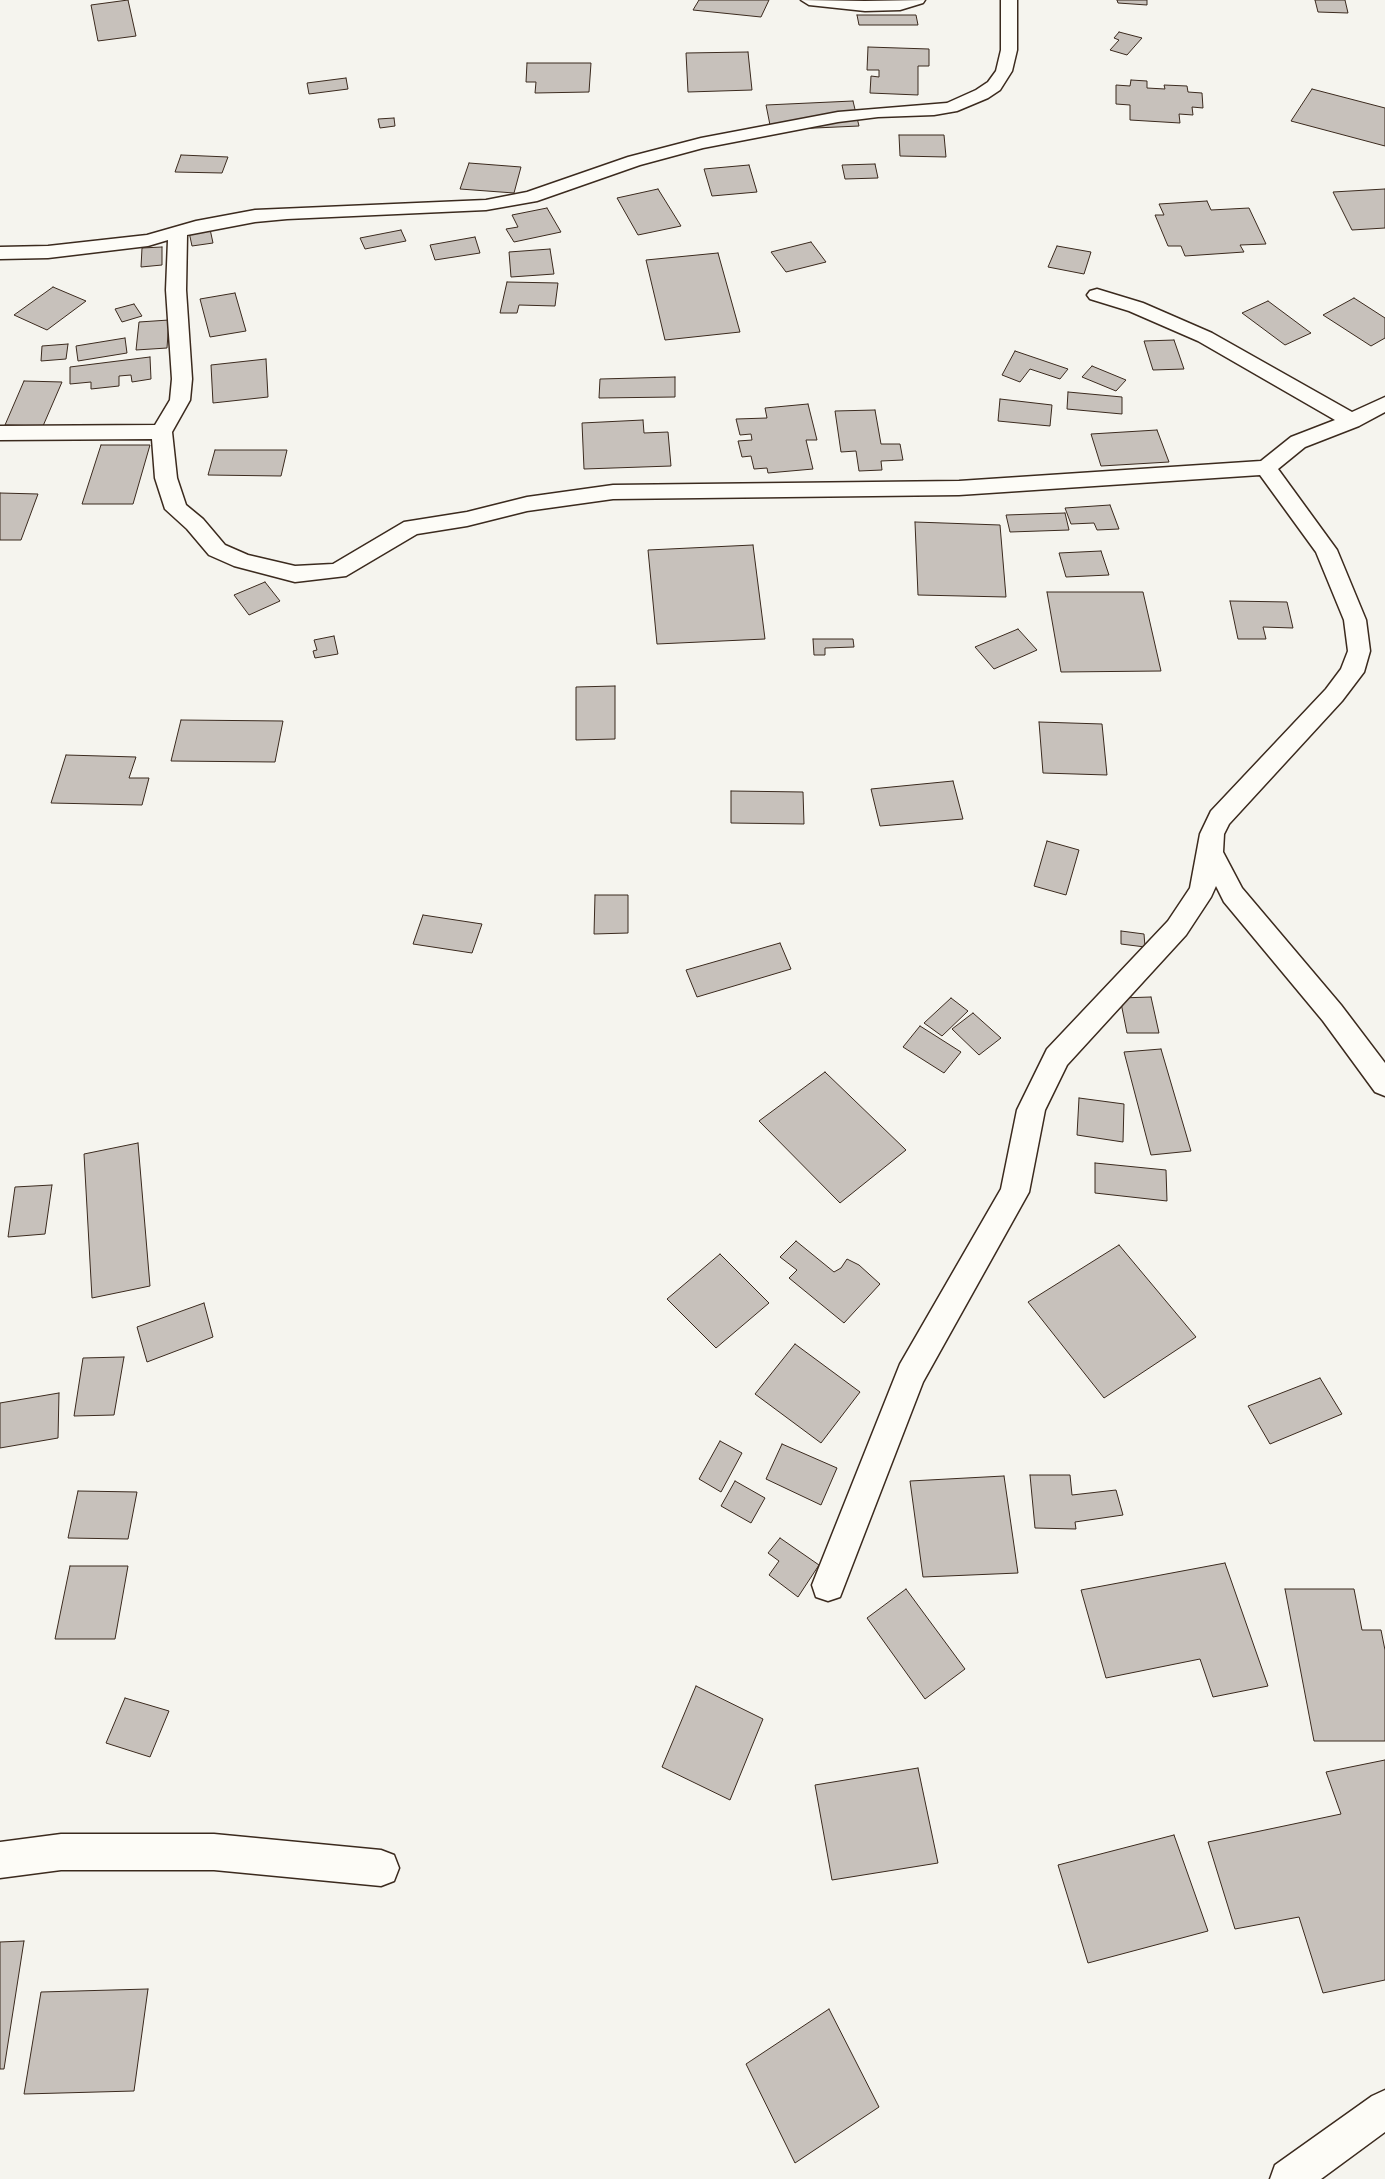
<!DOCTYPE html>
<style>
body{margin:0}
canvas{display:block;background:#f5f4ee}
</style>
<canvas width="1385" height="2179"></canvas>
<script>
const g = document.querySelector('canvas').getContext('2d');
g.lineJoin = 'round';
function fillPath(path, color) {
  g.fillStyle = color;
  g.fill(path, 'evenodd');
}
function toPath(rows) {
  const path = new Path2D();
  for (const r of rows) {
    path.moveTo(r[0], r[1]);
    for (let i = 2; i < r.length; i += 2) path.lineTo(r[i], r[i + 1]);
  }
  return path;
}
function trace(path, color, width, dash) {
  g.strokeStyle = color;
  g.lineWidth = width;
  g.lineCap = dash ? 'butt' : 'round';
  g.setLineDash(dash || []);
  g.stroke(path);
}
const building = toPath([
 [128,0,136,36,98,41,91,5,128,0],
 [699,0,769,0,761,17,693,10,699,0],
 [1117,0,1147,0,1147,5,1118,3,1117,0],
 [1315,0,1345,0,1348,13,1318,12,1315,0],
 [857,15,916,15,918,25,859,25,857,15],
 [1119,32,1142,38,1127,55,1110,50,1119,40,1114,38,1119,32],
 [868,47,929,49,929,66,918,66,918,95,870,93,871,76,879,77,879,70,867,70,868,47],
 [748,52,752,90,688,92,686,53,748,52],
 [527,63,591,63,589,92,535,93,536,82,526,82,527,63],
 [346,78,348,89,309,94,307,83,346,78],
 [1131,80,1147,81,1147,88,1165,89,1164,85,1187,86,1188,92,1202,93,1203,108,1192,107,1193,115,1179,114,1180,123,1130,120,1130,105,1116,104,1116,85,1130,86,1131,80],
 [1312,89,1385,108,1385,146,1291,121,1312,89],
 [853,101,859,126,771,130,766,105,853,101],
 [394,118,395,126,380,128,378,119,394,118],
 [899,135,944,135,946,157,900,156,899,135],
 [181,155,228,157,222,173,175,172,181,155],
 [469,163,521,167,514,193,460,189,469,163],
 [875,164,878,178,845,179,842,165,875,164],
 [749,165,757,192,712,196,704,169,749,165],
 [658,189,681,226,638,235,617,198,658,189],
 [1385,189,1385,228,1352,230,1333,192,1385,189],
 [1207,201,1211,210,1249,208,1266,244,1240,245,1244,252,1185,256,1181,246,1168,246,1155,215,1164,215,1159,204,1207,201],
 [547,208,561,232,514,242,506,229,518,227,512,215,547,208],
 [210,229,213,243,192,246,189,232,210,229],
 [401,230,406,241,365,249,360,238,401,230],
 [475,237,480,253,435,260,430,245,475,237],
 [811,242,826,262,786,272,771,252,811,242],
 [1057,246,1091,252,1084,274,1048,267,1057,246],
 [162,247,162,265,141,267,142,248,162,247],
 [550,249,554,274,511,277,509,252,550,249],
 [718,253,740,332,665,340,646,260,718,253],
 [507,282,558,283,555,306,519,305,517,313,500,313,507,282],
 [53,287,86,301,47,330,14,315,53,287],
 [235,293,246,331,210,337,200,299,235,293],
 [1354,298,1385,318,1385,338,1371,346,1323,315,1354,298],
 [1268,301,1311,333,1285,345,1242,313,1268,301],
 [134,304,142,316,122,322,115,309,134,304],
 [169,320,167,348,136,350,139,322,169,320],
 [125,338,127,353,78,361,76,346,125,338],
 [1174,340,1184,369,1153,370,1144,341,1174,340],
 [68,344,66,359,41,361,42,346,68,344],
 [1015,351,1068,369,1060,379,1030,369,1020,382,1002,375,1015,351],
 [150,357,151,379,132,382,131,375,119,376,119,386,91,389,91,382,70,384,70,367,150,357],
 [266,359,268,397,213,403,211,365,266,359],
 [1092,366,1126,380,1116,391,1082,377,1092,366],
 [675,377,675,397,599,398,600,379,675,377],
 [24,381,62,382,43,426,5,425,24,381],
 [1068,392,1122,397,1122,414,1067,409,1068,392],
 [1000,399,1052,405,1050,426,998,421,1000,399],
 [808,404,817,440,806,440,813,469,768,473,767,468,754,469,751,456,742,457,738,441,752,440,751,434,740,435,736,419,767,418,765,408,808,404],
 [875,410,881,444,900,444,903,460,881,461,882,470,859,471,856,451,841,452,835,411,875,410],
 [643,420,644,433,668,432,671,466,584,469,582,423,643,420],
 [1157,430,1169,462,1101,466,1091,434,1157,430],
 [101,445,150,445,133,504,82,504,101,445],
 [215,450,287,450,281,476,208,475,215,450],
 [0,493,38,494,21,540,0,540,0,493],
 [1110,505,1119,529,1097,530,1094,523,1071,524,1065,508,1110,505],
 [1065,513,1069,530,1010,532,1006,515,1065,513],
 [915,522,1000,525,1006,597,918,595,915,522],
 [753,545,765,639,657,644,648,550,753,545],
 [1101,551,1109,575,1066,577,1059,553,1101,551],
 [265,582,280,601,249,615,234,595,265,582],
 [1047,592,1143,592,1161,671,1061,672,1047,592],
 [1230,601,1287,602,1293,628,1263,627,1266,639,1238,639,1230,601],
 [1018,629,1037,650,994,669,975,647,1018,629],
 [334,636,338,654,315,658,313,651,317,650,314,640,334,636],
 [813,639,853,639,854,647,825,648,825,655,814,655,813,639],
 [615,686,615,739,576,740,576,687,615,686],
 [181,720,283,721,275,762,171,761,181,720],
 [1039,722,1102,724,1107,775,1043,773,1039,722],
 [66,755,136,757,129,778,149,778,142,805,51,803,66,755],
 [953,781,963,819,880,826,871,789,953,781],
 [731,791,803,792,804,824,731,823,731,791],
 [1047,841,1079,850,1066,895,1034,886,1047,841],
 [595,895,628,895,628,933,594,934,595,895],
 [423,915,482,924,472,953,413,944,423,915],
 [1121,931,1144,934,1145,947,1121,944,1121,931],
 [780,943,791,969,697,997,686,970,780,943],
 [1151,997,1159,1033,1127,1033,1120,998,1151,997],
 [951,998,968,1011,942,1036,924,1023,951,998],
 [973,1013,1001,1038,979,1055,952,1029,973,1013],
 [920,1026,961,1052,944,1073,903,1047,920,1026],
 [1161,1049,1191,1151,1151,1155,1124,1052,1161,1049],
 [825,1072,906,1150,840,1203,759,1121,825,1072],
 [1079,1098,1124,1104,1123,1142,1077,1135,1079,1098],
 [138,1143,150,1286,92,1298,84,1154,138,1143],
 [1095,1163,1166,1170,1167,1201,1095,1193,1095,1163],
 [52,1185,45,1234,8,1237,15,1187,52,1185],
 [796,1241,834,1272,841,1268,847,1259,859,1265,880,1284,844,1323,789,1278,797,1270,780,1257,796,1241],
 [1119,1245,1196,1337,1104,1398,1028,1302,1119,1245],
 [720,1254,769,1303,716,1348,667,1299,720,1254],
 [204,1303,213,1337,147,1362,137,1327,204,1303],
 [795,1344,860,1392,821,1443,755,1394,795,1344],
 [124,1357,114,1415,74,1416,83,1358,124,1357],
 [1320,1378,1342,1414,1270,1444,1248,1406,1320,1378],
 [59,1393,58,1438,0,1448,0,1403,59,1393],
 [720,1441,742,1453,721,1492,699,1479,720,1441],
 [782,1444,837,1468,821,1505,766,1479,782,1444],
 [1030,1475,1070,1475,1072,1495,1116,1490,1123,1515,1075,1522,1076,1529,1035,1528,1030,1475],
 [1004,1476,1018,1573,923,1577,910,1481,1004,1476],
 [735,1481,765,1498,751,1523,721,1506,735,1481],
 [78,1491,137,1492,128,1539,68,1538,78,1491],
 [780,1538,819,1565,798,1597,769,1575,779,1561,768,1553,780,1538],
 [1225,1563,1268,1686,1213,1697,1200,1659,1106,1678,1081,1590,1225,1563],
 [70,1566,128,1566,115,1639,55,1639,70,1566],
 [906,1589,965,1669,925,1699,867,1618,906,1589],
 [1285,1589,1354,1589,1362,1630,1381,1630,1385,1650,1385,1741,1314,1741,1285,1589],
 [696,1686,763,1719,730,1800,662,1767,696,1686],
 [125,1698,169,1711,150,1757,106,1743,125,1698],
 [1385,1760,1385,1980,1323,1993,1299,1917,1235,1929,1208,1842,1341,1814,1326,1772,1385,1760],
 [918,1768,938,1863,832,1880,815,1785,918,1768],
 [1174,1835,1208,1931,1088,1963,1058,1865,1174,1835],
 [24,1941,4,2069,0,2069,0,1942,24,1941],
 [148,1989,134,2091,24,2094,41,1992,148,1989],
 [829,2009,879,2107,795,2163,746,2064,829,2009]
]);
fillPath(building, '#c7c1bb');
trace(building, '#3b2a1e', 1);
const minor = toPath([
 [801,0,865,1,925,0,923,3,900,10,865,11,809,5,801,0],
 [1001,0,1017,0,1017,50,1012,71,1000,90,988,98,957,111,934,115,878,117,838,122,703,148,640,165,537,201,486,210,287,219,255,222,187,235,186,290,192,379,190,400,172,432,177,478,186,505,203,519,225,545,248,555,295,566,333,564,404,522,467,512,527,497,613,485,959,481,1261,461,1291,437,1335,420,1198,341,1129,311,1090,299,1087,295,1090,291,1097,289,1143,303,1212,333,1352,412,1385,397,1385,412,1359,426,1305,447,1278,469,1337,550,1366,620,1370,651,1364,672,1342,701,1229,824,1224,834,1223,852,1242,888,1341,1005,1385,1063,1385,1096,1375,1092,1323,1021,1224,902,1216,886,1211,897,1186,935,1067,1065,1045,1110,1029,1192,923,1382,840,1597,828,1601,816,1597,812,1585,900,1364,1001,1189,1017,1110,1047,1049,1168,921,1190,888,1200,834,1211,811,1326,689,1341,669,1348,651,1344,620,1316,552,1260,475,959,495,613,499,527,511,467,526,417,534,346,576,295,582,234,566,209,555,187,529,165,509,155,478,152,439,0,440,0,426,155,425,170,400,172,379,166,290,168,240,148,246,48,258,0,259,0,247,48,246,147,235,196,221,255,210,486,200,527,192,628,157,701,138,838,112,947,103,976,90,988,82,996,71,1001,50,1001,0],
 [61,1834,214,1834,381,1850,394,1855,399,1868,394,1881,381,1886,214,1870,61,1870,0,1878,0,1842,61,1834],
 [1385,2090,1385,2132,1321,2179,1270,2179,1275,2165,1372,2096,1385,2090]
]);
trace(minor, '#3b2a1e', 3);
fillPath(minor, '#fdfcf7');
</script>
